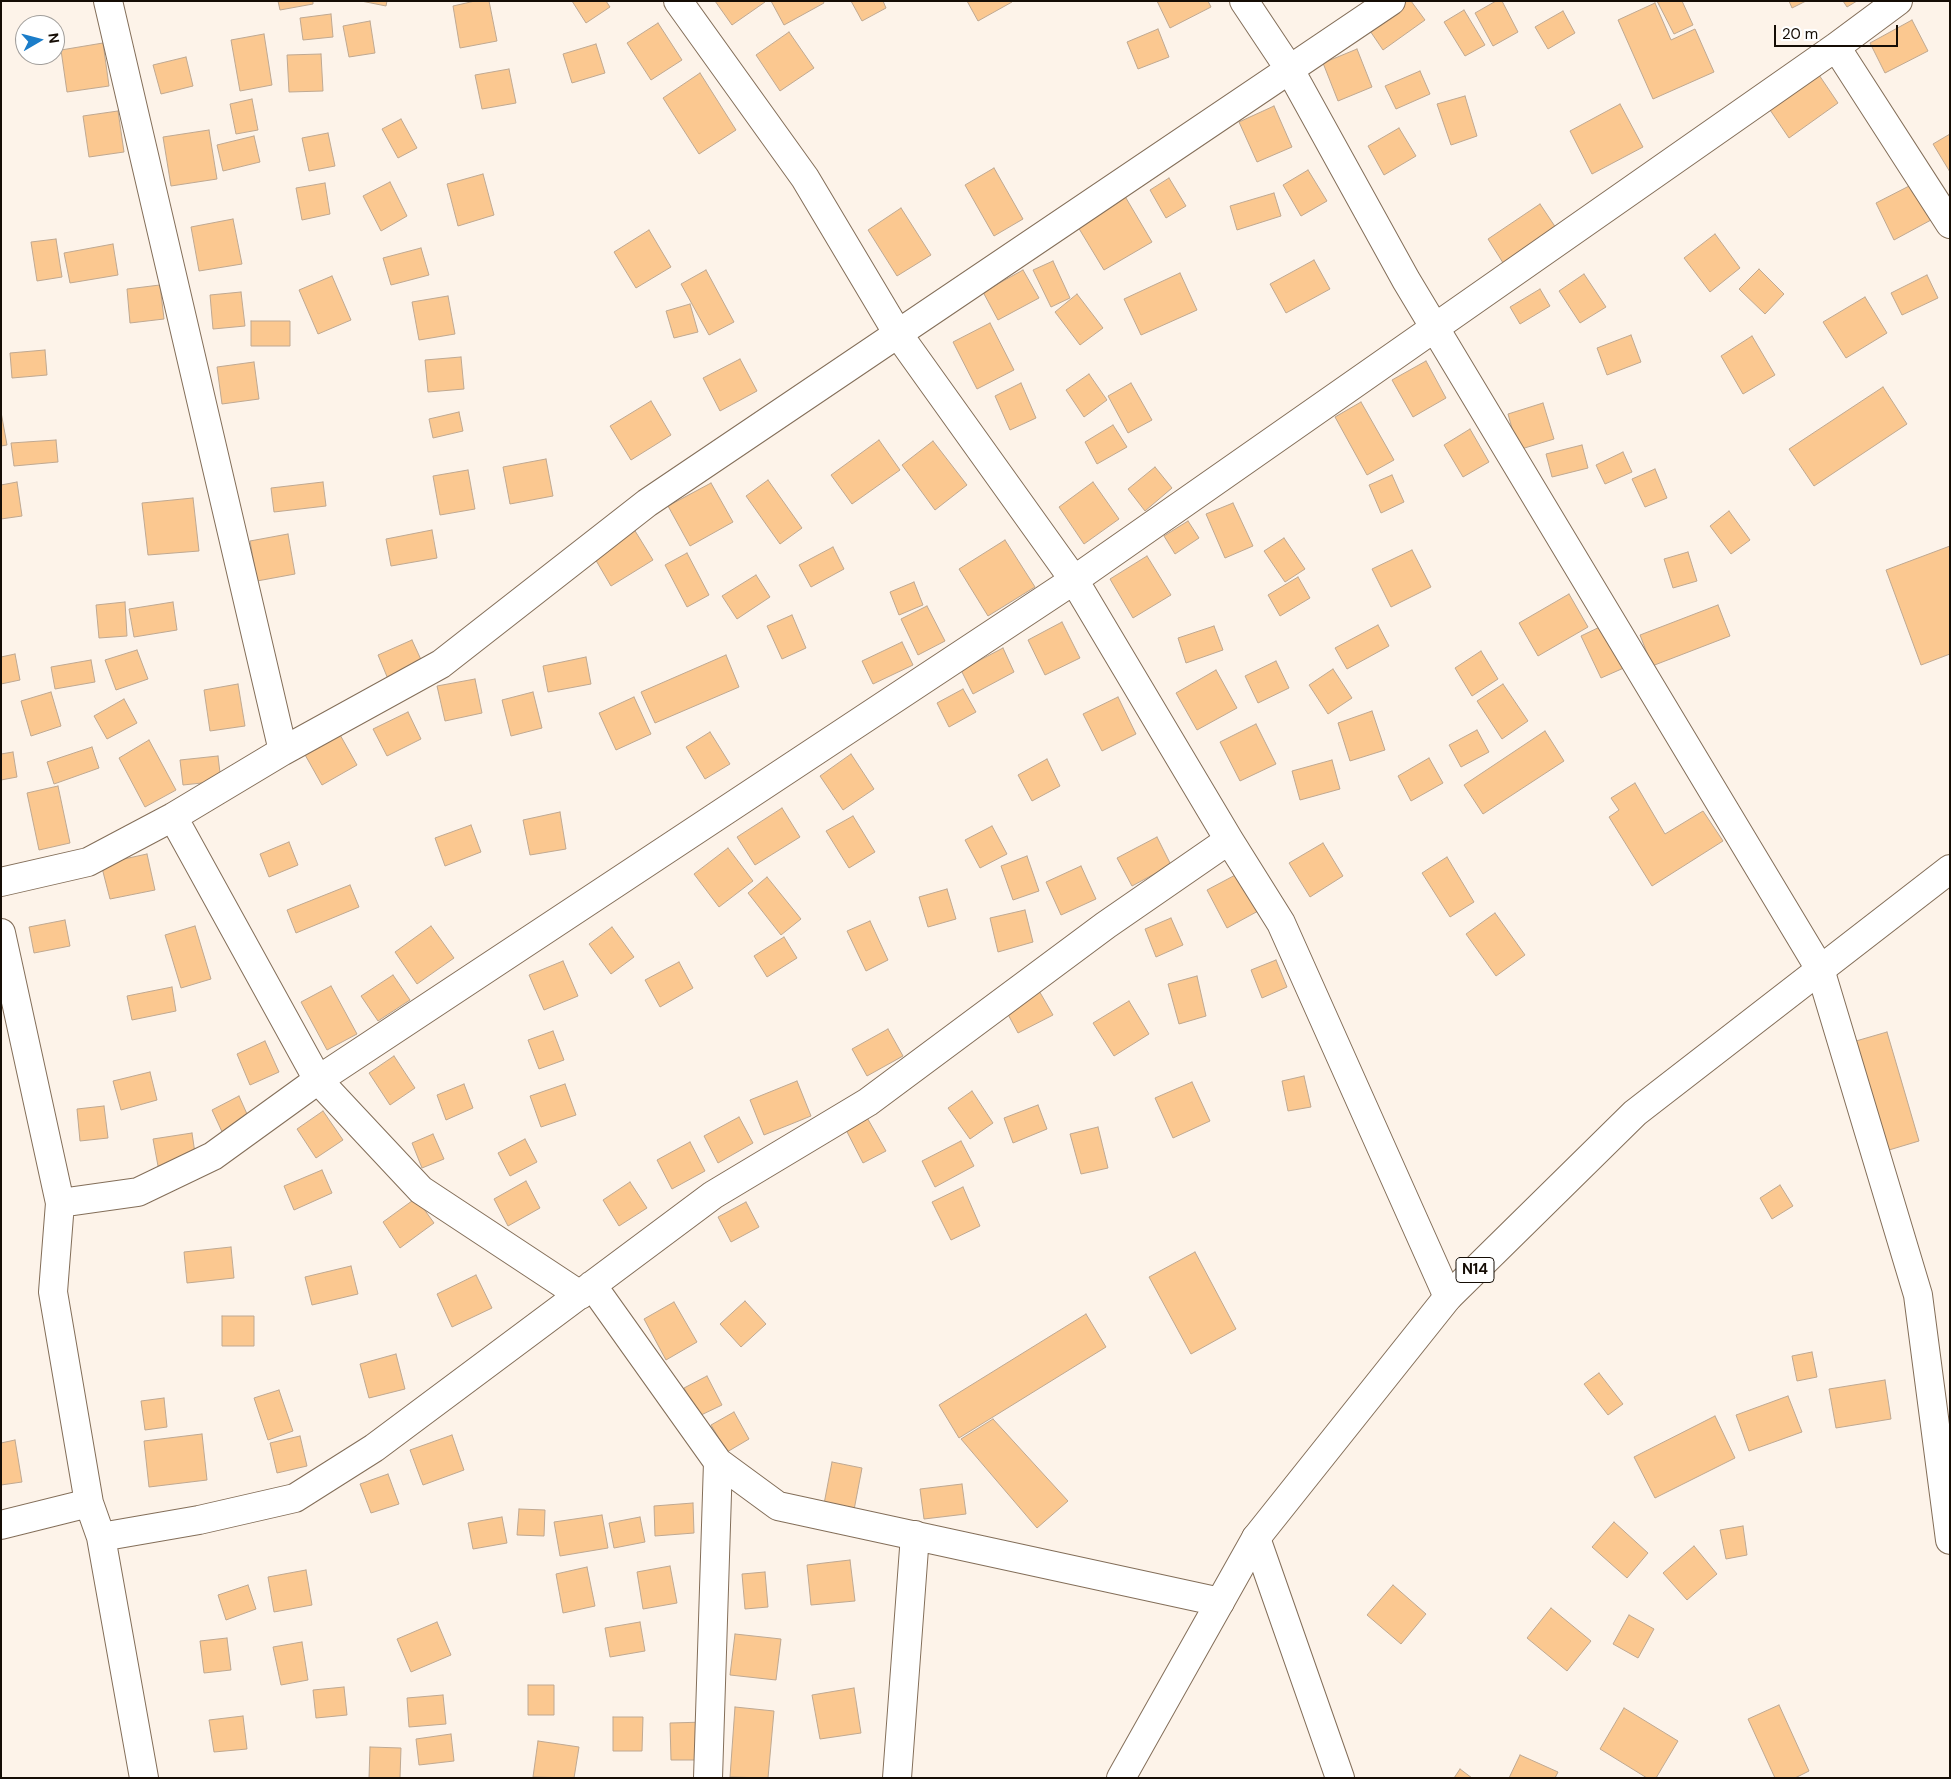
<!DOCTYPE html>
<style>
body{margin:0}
#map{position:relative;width:1951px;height:1779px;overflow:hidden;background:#fdf3e9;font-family:"DM Sans",sans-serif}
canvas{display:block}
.frame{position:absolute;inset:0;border:2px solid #150d05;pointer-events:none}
.north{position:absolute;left:15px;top:15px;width:50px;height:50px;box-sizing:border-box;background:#fff;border:1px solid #a19e9b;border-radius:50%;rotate:82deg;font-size:14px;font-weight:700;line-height:20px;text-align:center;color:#150d05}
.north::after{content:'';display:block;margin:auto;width:18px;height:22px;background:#1b7dc9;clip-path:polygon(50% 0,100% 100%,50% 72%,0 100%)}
.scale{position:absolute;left:1774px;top:25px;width:124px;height:22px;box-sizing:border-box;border:2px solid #150d05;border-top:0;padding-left:6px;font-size:15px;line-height:18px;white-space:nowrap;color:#150d05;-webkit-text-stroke:4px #fff;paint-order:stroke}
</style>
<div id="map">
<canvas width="1951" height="1779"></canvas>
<div class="frame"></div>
<div class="north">N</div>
<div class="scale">20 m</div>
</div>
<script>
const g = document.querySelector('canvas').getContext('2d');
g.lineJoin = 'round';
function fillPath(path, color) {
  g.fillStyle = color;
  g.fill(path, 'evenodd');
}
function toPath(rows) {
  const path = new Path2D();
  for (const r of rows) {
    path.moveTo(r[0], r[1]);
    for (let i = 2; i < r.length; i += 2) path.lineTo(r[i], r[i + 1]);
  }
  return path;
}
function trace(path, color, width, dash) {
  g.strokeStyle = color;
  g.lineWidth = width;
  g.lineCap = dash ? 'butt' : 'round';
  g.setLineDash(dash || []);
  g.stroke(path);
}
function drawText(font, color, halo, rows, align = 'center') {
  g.font = font + ' "DM Sans",sans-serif';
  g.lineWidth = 5;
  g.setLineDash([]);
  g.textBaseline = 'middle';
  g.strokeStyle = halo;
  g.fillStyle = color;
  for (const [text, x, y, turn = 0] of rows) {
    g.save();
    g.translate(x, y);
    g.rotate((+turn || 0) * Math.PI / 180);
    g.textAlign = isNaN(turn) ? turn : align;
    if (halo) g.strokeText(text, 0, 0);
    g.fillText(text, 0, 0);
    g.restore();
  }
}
const building = toPath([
 [278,1,313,1,313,4,280,10,278,1],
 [361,1,387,1,386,6,361,1],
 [475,1,489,1,497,41,460,48,453,6,475,1],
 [572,1,606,1,610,7,586,23,572,1],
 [715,1,765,1,765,2,732,25,715,1],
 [771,1,823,1,824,3,784,25,771,1],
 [851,1,883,1,886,8,862,21,851,1],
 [967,1,1011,1,1012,2,978,21,967,1],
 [1157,1,1208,1,1211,7,1170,28,1157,1],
 [1400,1,1411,1,1425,20,1383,50,1366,25,1400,1],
 [1496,1,1502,1,1518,32,1493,46,1475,13,1496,1],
 [1657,1,1682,1,1693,25,1674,34,1657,1],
 [1789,1,1806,1,1792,8,1789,1],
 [1843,1,1857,1,1847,7,1843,1],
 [1655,3,1671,40,1695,29,1714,72,1653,99,1618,20,1655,3],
 [1464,10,1485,45,1465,56,1444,22,1464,10],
 [1563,11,1575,33,1548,49,1535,27,1563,11],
 [331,14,333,37,303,40,300,18,331,14],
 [1912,20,1928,51,1885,73,1870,43,1912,20],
 [370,21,375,53,349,57,343,26,370,21],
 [658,23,682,60,651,80,627,43,658,23],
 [1158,29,1169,57,1138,69,1127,42,1158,29],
 [789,32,814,68,780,91,756,55,789,32],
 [264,34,272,85,240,91,231,40,264,34],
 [103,43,109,86,67,92,61,50,103,43],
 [596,44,605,73,572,83,563,54,596,44],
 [1357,49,1372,87,1338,101,1323,63,1357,49],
 [321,54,323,91,289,92,287,55,321,54],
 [186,57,193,86,161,94,153,65,186,57],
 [509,69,516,103,482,109,475,75,509,69],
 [1420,71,1430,94,1396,109,1385,86,1420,71],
 [1817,72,1838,103,1789,138,1768,107,1817,72],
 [700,73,736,130,699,154,663,98,700,73],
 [1465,96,1477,136,1451,145,1437,104,1465,96],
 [252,99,258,130,236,134,230,104,252,99],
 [1620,104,1643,147,1592,174,1570,131,1620,104],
 [1274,106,1292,147,1257,162,1239,122,1274,106],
 [118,111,124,152,89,157,83,116,118,111],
 [401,119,417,148,398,158,382,129,401,119],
 [1399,128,1416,156,1384,175,1368,146,1399,128],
 [209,130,217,179,171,186,163,137,209,130],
 [328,133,335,166,309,171,302,138,328,133],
 [1950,134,1950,172,1933,144,1950,134],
 [254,136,260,162,223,171,217,145,254,136],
 [994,168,1023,219,994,236,965,185,994,168],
 [1308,170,1327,201,1301,216,1283,185,1308,170],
 [483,174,494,215,458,226,447,184,483,174],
 [1169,178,1186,206,1166,218,1150,190,1169,178],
 [390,182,407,216,381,231,363,196,390,182],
 [325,183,330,214,302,220,296,188,325,183],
 [1913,184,1931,220,1894,240,1876,203,1913,184],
 [1123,193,1152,242,1104,270,1075,222,1123,193],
 [1274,193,1281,216,1237,230,1230,206,1274,193],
 [1540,204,1558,231,1505,266,1488,239,1540,204],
 [901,208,931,255,897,276,868,230,901,208],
 [233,219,242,264,199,271,191,227,233,219],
 [649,230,671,267,636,288,614,252,649,230],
 [1715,234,1740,268,1710,292,1684,258,1715,234],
 [56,239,62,277,37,281,31,242,56,239],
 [113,244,118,275,70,283,64,253,113,244],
 [421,248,429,275,391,285,383,258,421,248],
 [1314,260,1330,289,1286,313,1270,284,1314,260],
 [1053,261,1070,298,1051,307,1033,270,1053,261],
 [1759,269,1784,294,1765,314,1739,289,1759,269],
 [706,270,734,322,709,335,681,284,706,270],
 [1023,270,1039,298,998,320,983,292,1023,270],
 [1180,273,1197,310,1141,335,1124,299,1180,273],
 [1584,274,1606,307,1580,323,1559,291,1584,274],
 [1927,275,1938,298,1902,315,1891,293,1927,275],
 [332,276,351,320,318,334,299,290,332,276],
 [160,285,164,319,130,323,127,289,160,285],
 [1540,289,1550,306,1520,324,1510,307,1540,289],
 [241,292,245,326,213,329,210,295,241,292],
 [1077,294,1103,328,1080,345,1055,312,1077,294],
 [448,296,455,334,419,340,412,302,448,296],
 [1865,297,1887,333,1846,358,1823,322,1865,297],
 [690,304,698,332,674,338,666,311,690,304],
 [251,321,290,321,290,346,251,346,251,321],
 [990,323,1014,370,977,389,953,342,990,323],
 [1631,335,1641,362,1607,375,1597,348,1631,335],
 [1752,336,1775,375,1743,394,1721,356,1752,336],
 [45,350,47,375,12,378,10,353,45,350],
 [461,357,464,389,428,392,425,360,461,357],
 [740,359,757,391,720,411,703,378,740,359],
 [1426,361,1446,398,1413,417,1392,380,1426,361],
 [254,362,259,399,222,404,217,367,254,362],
 [1089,374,1107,400,1084,417,1066,390,1089,374],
 [1021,383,1036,418,1010,430,995,396,1021,383],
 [1131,383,1152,420,1128,433,1108,396,1131,383],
 [1883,387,1907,424,1814,486,1789,449,1883,387],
 [651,401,671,435,631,460,610,426,651,401],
 [1361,402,1394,460,1367,475,1335,417,1361,402],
 [1543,403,1554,439,1518,450,1508,414,1543,403],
 [1,412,7,445,1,446,1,412],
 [459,412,463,431,433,438,429,419,459,412],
 [1113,425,1127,447,1097,464,1085,442,1113,425],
 [1470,429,1489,462,1463,477,1444,445,1470,429],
 [56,440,58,462,14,466,11,443,56,440],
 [879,440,900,470,852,504,831,475,879,440],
 [933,441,967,485,935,510,902,465,933,441],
 [1582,445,1588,468,1552,477,1546,454,1582,445],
 [1623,452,1632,472,1605,484,1596,465,1623,452],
 [546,459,553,496,510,504,503,467,546,459],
 [1155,467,1172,488,1145,511,1128,489,1155,467],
 [1655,469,1667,498,1645,507,1632,479,1655,469],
 [468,470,475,509,440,515,433,476,468,470],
 [1392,475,1404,502,1381,513,1369,485,1392,475],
 [768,480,802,528,780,544,746,496,768,480],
 [17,482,22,516,1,519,1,485,17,482],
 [323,482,326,506,274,512,271,488,323,482],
 [1093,482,1119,519,1084,544,1059,507,1093,482],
 [711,483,733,522,690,546,668,506,711,483],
 [193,498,199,551,148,555,142,503,193,498],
 [1233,503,1253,546,1225,558,1206,514,1233,503],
 [1729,511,1750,540,1731,554,1710,526,1729,511],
 [1188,521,1199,538,1175,554,1164,536,1188,521],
 [632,526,653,560,611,586,591,552,632,526],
 [432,530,437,558,391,566,386,539,432,530],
 [288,534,295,574,257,581,250,541,288,534],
 [1284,538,1305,569,1285,582,1264,551,1284,538],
 [1005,540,1035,587,988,616,959,569,1005,540],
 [1950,546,1950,654,1921,665,1886,570,1950,546],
 [833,547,844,569,811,587,799,565,833,547],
 [1412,550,1431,587,1391,607,1372,569,1412,550],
 [1688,552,1697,581,1673,588,1664,559,1688,552],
 [687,553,709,595,687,607,665,565,687,553],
 [1147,556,1171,595,1133,618,1110,579,1147,556],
 [756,575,770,597,737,619,722,596,756,575],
 [1298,577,1310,598,1280,616,1268,595,1298,577],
 [914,582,923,605,899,615,890,592,914,582],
 [1569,594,1588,627,1538,656,1519,623,1569,594],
 [125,602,127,636,99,638,96,605,125,602],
 [173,602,177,630,134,637,129,609,173,602],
 [1718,605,1730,636,1652,666,1640,635,1718,605],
 [927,606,945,641,918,655,901,619,927,606],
 [792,615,806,648,782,659,767,626,792,615],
 [1062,622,1080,658,1045,675,1028,640,1062,622],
 [1606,624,1626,667,1601,678,1581,636,1606,624],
 [1378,625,1389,646,1347,669,1335,648,1378,625],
 [1214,626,1223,650,1186,663,1178,638,1214,626],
 [412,640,423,664,388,679,378,655,412,640],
 [902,642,913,665,873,684,862,661,902,642],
 [1003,648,1014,672,973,694,961,670,1003,648],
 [137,650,148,679,116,690,105,660,137,650],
 [1481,651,1498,679,1472,696,1455,668,1481,651],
 [15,654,20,680,1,684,1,657,15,654],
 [726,655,739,687,655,723,641,692,726,655],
 [586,657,591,684,548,692,543,666,586,657],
 [91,660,95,682,55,689,51,667,91,660],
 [1276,661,1289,688,1258,703,1245,676,1276,661],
 [1333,669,1352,698,1328,714,1309,685,1333,669],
 [1216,670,1237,708,1197,730,1176,693,1216,670],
 [475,679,482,713,445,721,437,686,475,679],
 [238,684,245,726,210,731,204,690,238,684],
 [1503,684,1528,721,1502,739,1477,701,1503,684],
 [963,689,976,712,949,727,937,703,963,689],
 [51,692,61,726,31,736,21,701,51,692],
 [533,692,542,728,511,736,502,700,533,692],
 [634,697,651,734,616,750,599,713,634,697],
 [1118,697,1136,734,1102,751,1083,714,1118,697],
 [124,699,137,723,107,739,94,716,124,699],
 [1372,711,1385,750,1350,761,1338,723,1372,711],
 [408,712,421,739,387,756,373,729,408,712],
 [1256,724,1276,764,1240,781,1220,742,1256,724],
 [1477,730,1489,752,1461,767,1449,745,1477,730],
 [1545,731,1564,761,1483,814,1464,785,1545,731],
 [710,732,730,764,705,779,686,747,710,732],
 [339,733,357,765,322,785,304,753,339,733],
 [149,740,176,790,145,807,119,758,149,740],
 [92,747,99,768,54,784,47,762,92,747],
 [13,752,17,777,1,780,1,754,13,752],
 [851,754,874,789,843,810,820,776,851,754],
 [218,756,221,781,183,785,180,760,218,756],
 [1429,758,1443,783,1411,801,1398,776,1429,758],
 [1047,759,1060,786,1032,801,1018,775,1047,759],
 [1332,760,1340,789,1300,800,1292,771,1332,760],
 [1635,783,1665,834,1703,811,1723,841,1652,886,1609,817,1619,810,1611,798,1635,783],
 [58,786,70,843,39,850,27,793,58,786],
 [782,808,800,837,755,865,737,837,782,808],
 [560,812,566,849,530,855,523,820,560,812],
 [853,816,875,852,849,868,826,831,853,816],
 [471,825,481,852,445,866,435,838,471,825],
 [992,826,1007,854,980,868,965,840,992,826],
 [1157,837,1171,865,1132,886,1117,858,1157,837],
 [289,842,298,865,269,877,260,854,289,842],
 [1323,843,1343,876,1310,897,1289,863,1323,843],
 [728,848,753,881,719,907,694,874,728,848],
 [147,854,155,890,110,899,101,864,147,854],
 [1027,856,1039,891,1013,900,1001,866,1027,856],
 [1447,857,1474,902,1450,917,1422,873,1447,857],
 [1081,866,1096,899,1061,915,1046,882,1081,866],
 [1241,872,1260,910,1227,928,1207,890,1241,872],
 [767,877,801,919,781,935,748,893,767,877],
 [350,885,359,907,296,933,287,910,350,885],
 [947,889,956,919,928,927,919,897,947,889],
 [1025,910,1033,942,998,952,990,918,1025,910],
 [1495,913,1525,955,1496,976,1466,934,1495,913],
 [1171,918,1183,945,1156,957,1145,929,1171,918],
 [65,920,70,946,34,953,29,927,65,920],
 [870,921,888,960,866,971,847,931,870,921],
 [195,926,211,979,181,988,165,935,195,926],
 [431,926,454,958,417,984,395,952,431,926],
 [612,927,634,957,611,974,589,944,612,927],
 [784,937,797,958,767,977,754,956,784,937],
 [1276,960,1287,987,1262,998,1251,970,1276,960],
 [563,961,578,996,544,1010,529,975,563,961],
 [679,962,693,988,660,1007,645,980,679,962],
 [393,975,410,1000,378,1021,361,996,393,975],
 [1197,976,1206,1016,1179,1024,1168,984,1197,976],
 [331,986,357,1034,327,1050,301,1002,331,986],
 [172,987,176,1011,132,1020,127,996,172,987],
 [1038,989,1053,1015,1018,1033,1004,1007,1038,989],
 [1129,1001,1149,1034,1114,1056,1093,1023,1129,1001],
 [888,1029,903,1056,867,1076,852,1049,888,1029],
 [553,1031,564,1060,539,1069,528,1040,553,1031],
 [1887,1032,1919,1141,1889,1150,1856,1041,1887,1032],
 [265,1041,279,1072,250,1085,237,1054,265,1041],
 [394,1056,415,1088,390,1105,369,1073,394,1056],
 [150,1072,157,1100,121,1110,113,1081,150,1072],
 [1304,1076,1311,1107,1288,1111,1282,1081,1304,1076],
 [797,1081,811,1116,764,1135,750,1100,797,1081],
 [1192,1082,1210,1121,1173,1138,1155,1098,1192,1082],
 [464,1084,473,1108,446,1120,437,1095,464,1084],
 [565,1084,576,1115,541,1127,530,1096,565,1084],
 [972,1091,993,1123,970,1139,948,1108,972,1091],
 [239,1096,251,1123,224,1136,212,1110,239,1096],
 [1038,1105,1047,1129,1013,1143,1004,1118,1038,1105],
 [104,1106,108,1138,80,1141,77,1109,104,1106],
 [323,1111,343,1140,316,1158,297,1129,323,1111],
 [865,1114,886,1151,863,1163,844,1126,865,1114],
 [739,1117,753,1143,718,1163,704,1136,739,1117],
 [1098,1127,1108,1168,1081,1174,1070,1134,1098,1127],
 [192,1133,196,1160,158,1166,153,1139,192,1133],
 [433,1134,444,1159,422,1168,412,1143,433,1134],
 [525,1139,537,1162,510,1176,498,1153,525,1139],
 [961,1141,974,1166,935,1187,922,1161,961,1141],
 [690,1142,705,1171,672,1189,657,1160,690,1142],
 [322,1170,332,1193,294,1210,284,1186,322,1170],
 [526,1181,540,1208,508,1226,494,1199,526,1181],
 [630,1182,647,1208,619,1226,603,1200,630,1182],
 [1780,1185,1793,1206,1772,1219,1760,1198,1780,1185],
 [963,1187,980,1226,951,1240,932,1202,963,1187],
 [416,1198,434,1223,400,1248,383,1222,416,1198],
 [746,1202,759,1227,731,1242,718,1217,746,1202],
 [231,1247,234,1278,187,1283,184,1252,231,1247],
 [1195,1252,1236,1329,1191,1354,1149,1277,1195,1252],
 [351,1266,358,1294,312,1305,305,1277,351,1266],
 [476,1275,492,1308,452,1327,437,1294,476,1275],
 [745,1301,766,1324,741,1347,720,1324,745,1301],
 [674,1302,697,1342,666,1360,644,1319,674,1302],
 [1086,1314,1106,1347,959,1438,939,1405,1086,1314],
 [222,1316,254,1316,254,1346,222,1346,222,1316],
 [1812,1352,1817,1377,1797,1381,1792,1356,1812,1352],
 [396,1354,405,1389,369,1398,360,1364,396,1354],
 [1599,1373,1623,1404,1608,1415,1584,1384,1599,1373],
 [707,1376,722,1405,699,1416,684,1388,707,1376],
 [1885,1380,1891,1419,1836,1428,1829,1389,1885,1380],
 [279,1390,293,1431,268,1440,254,1398,279,1390],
 [1788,1396,1802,1432,1749,1451,1736,1415,1788,1396],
 [164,1398,167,1427,145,1430,141,1401,164,1398],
 [734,1412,749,1439,727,1452,711,1425,734,1412],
 [1715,1416,1735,1458,1655,1498,1634,1457,1715,1416],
 [993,1419,1068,1501,1037,1528,961,1439,993,1419],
 [202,1434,207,1480,149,1487,144,1441,202,1434],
 [452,1435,464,1470,423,1485,410,1450,452,1435],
 [300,1436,307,1466,277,1473,270,1443,300,1436],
 [15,1440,22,1482,1,1485,1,1443,15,1440],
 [832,1462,862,1468,854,1510,824,1504,832,1462],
 [388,1474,399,1504,371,1513,360,1484,388,1474],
 [962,1484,966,1514,924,1519,920,1489,962,1484],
 [693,1503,694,1533,655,1536,654,1506,693,1503],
 [519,1509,545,1510,544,1536,517,1535,519,1509],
 [602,1515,608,1548,560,1556,554,1522,602,1515],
 [502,1517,507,1543,473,1549,468,1523,502,1517],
 [640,1517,645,1542,614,1548,609,1523,640,1517],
 [1614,1522,1648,1553,1627,1578,1592,1547,1614,1522],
 [1743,1526,1747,1555,1726,1559,1720,1530,1743,1526],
 [1694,1546,1717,1574,1687,1600,1663,1573,1694,1546],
 [850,1560,855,1601,811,1605,807,1565,850,1560],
 [670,1566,677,1603,643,1609,637,1572,670,1566],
 [587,1567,595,1606,563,1613,556,1574,587,1567],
 [306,1570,312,1605,274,1612,268,1577,306,1570],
 [765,1572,768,1607,745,1609,742,1574,765,1572],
 [248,1585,256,1609,226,1620,218,1595,248,1585],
 [1393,1585,1426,1614,1401,1644,1367,1615,1393,1585],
 [1551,1608,1591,1641,1567,1671,1527,1638,1551,1608],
 [1629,1615,1654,1629,1638,1658,1613,1644,1629,1615],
 [437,1622,451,1655,411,1672,397,1639,437,1622],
 [640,1622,645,1651,610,1657,605,1628,640,1622],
 [735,1634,781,1639,776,1680,730,1675,735,1634],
 [227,1638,231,1670,204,1673,200,1641,227,1638],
 [302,1642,308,1680,281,1685,273,1647,302,1642],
 [528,1685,554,1685,554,1715,528,1715,528,1685],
 [344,1687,347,1715,316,1718,313,1690,344,1687],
 [854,1688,861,1733,820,1739,812,1695,854,1688],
 [443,1695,446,1724,409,1727,407,1698,443,1695],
 [1779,1705,1809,1771,1795,1778,1775,1778,1748,1719,1779,1705],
 [735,1707,774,1711,768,1778,730,1777,735,1707],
 [1624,1708,1678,1741,1656,1778,1647,1778,1600,1749,1624,1708],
 [243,1716,247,1749,214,1752,209,1720,243,1716],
 [613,1717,643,1717,642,1751,613,1751,613,1717],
 [706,1722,706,1760,671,1760,670,1723,706,1722],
 [451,1734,454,1761,419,1765,416,1739,451,1734],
 [538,1741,579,1747,574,1778,533,1777,538,1741],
 [370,1747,401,1748,400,1778,369,1778,370,1747],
 [1520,1755,1558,1772,1555,1778,1509,1778,1520,1755],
 [1460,1769,1472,1778,1454,1778,1460,1769]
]);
fillPath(building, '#fbc890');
trace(building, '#bfa891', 1);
const minor = toPath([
 [108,1,283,751],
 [678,1,805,178,898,334,1074,580,1229,840,1281,923,1448,1297],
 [1244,1,1290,70,1406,280,1820,969,1918,1295,1950,1540],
 [1836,47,1950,224],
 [173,817,318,1080,421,1190,580,1295],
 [1,882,88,862,173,817,283,751,441,664,647,503,1391,1],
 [1,933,60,1203,53,1292,89,1503,101,1537,144,1778],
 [60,1203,138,1192,213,1156,318,1080,1074,580,1836,47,1898,1],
 [592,1285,718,1462,778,1506,1220,1602],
 [1,1525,89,1503],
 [101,1537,199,1520,295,1498,374,1448,713,1195,868,1102,1106,925,1229,840],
 [1256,1538,1340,1778],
 [708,1778,718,1462],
 [897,1778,915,1535]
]);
const primary = toPath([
 [1121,1778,1256,1538,1448,1297,1635,1113,1950,869]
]);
trace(minor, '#836e59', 30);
trace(primary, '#836e59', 30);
trace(minor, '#fff', 28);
trace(primary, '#fff', 28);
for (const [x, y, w] of [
 [1475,1270,38]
]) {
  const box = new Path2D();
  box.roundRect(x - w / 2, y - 12.5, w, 25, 4);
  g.fillStyle = '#fff';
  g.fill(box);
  trace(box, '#150d05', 1);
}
drawText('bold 15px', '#150d05', null, [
 ["N14",1475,1270]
]);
</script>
